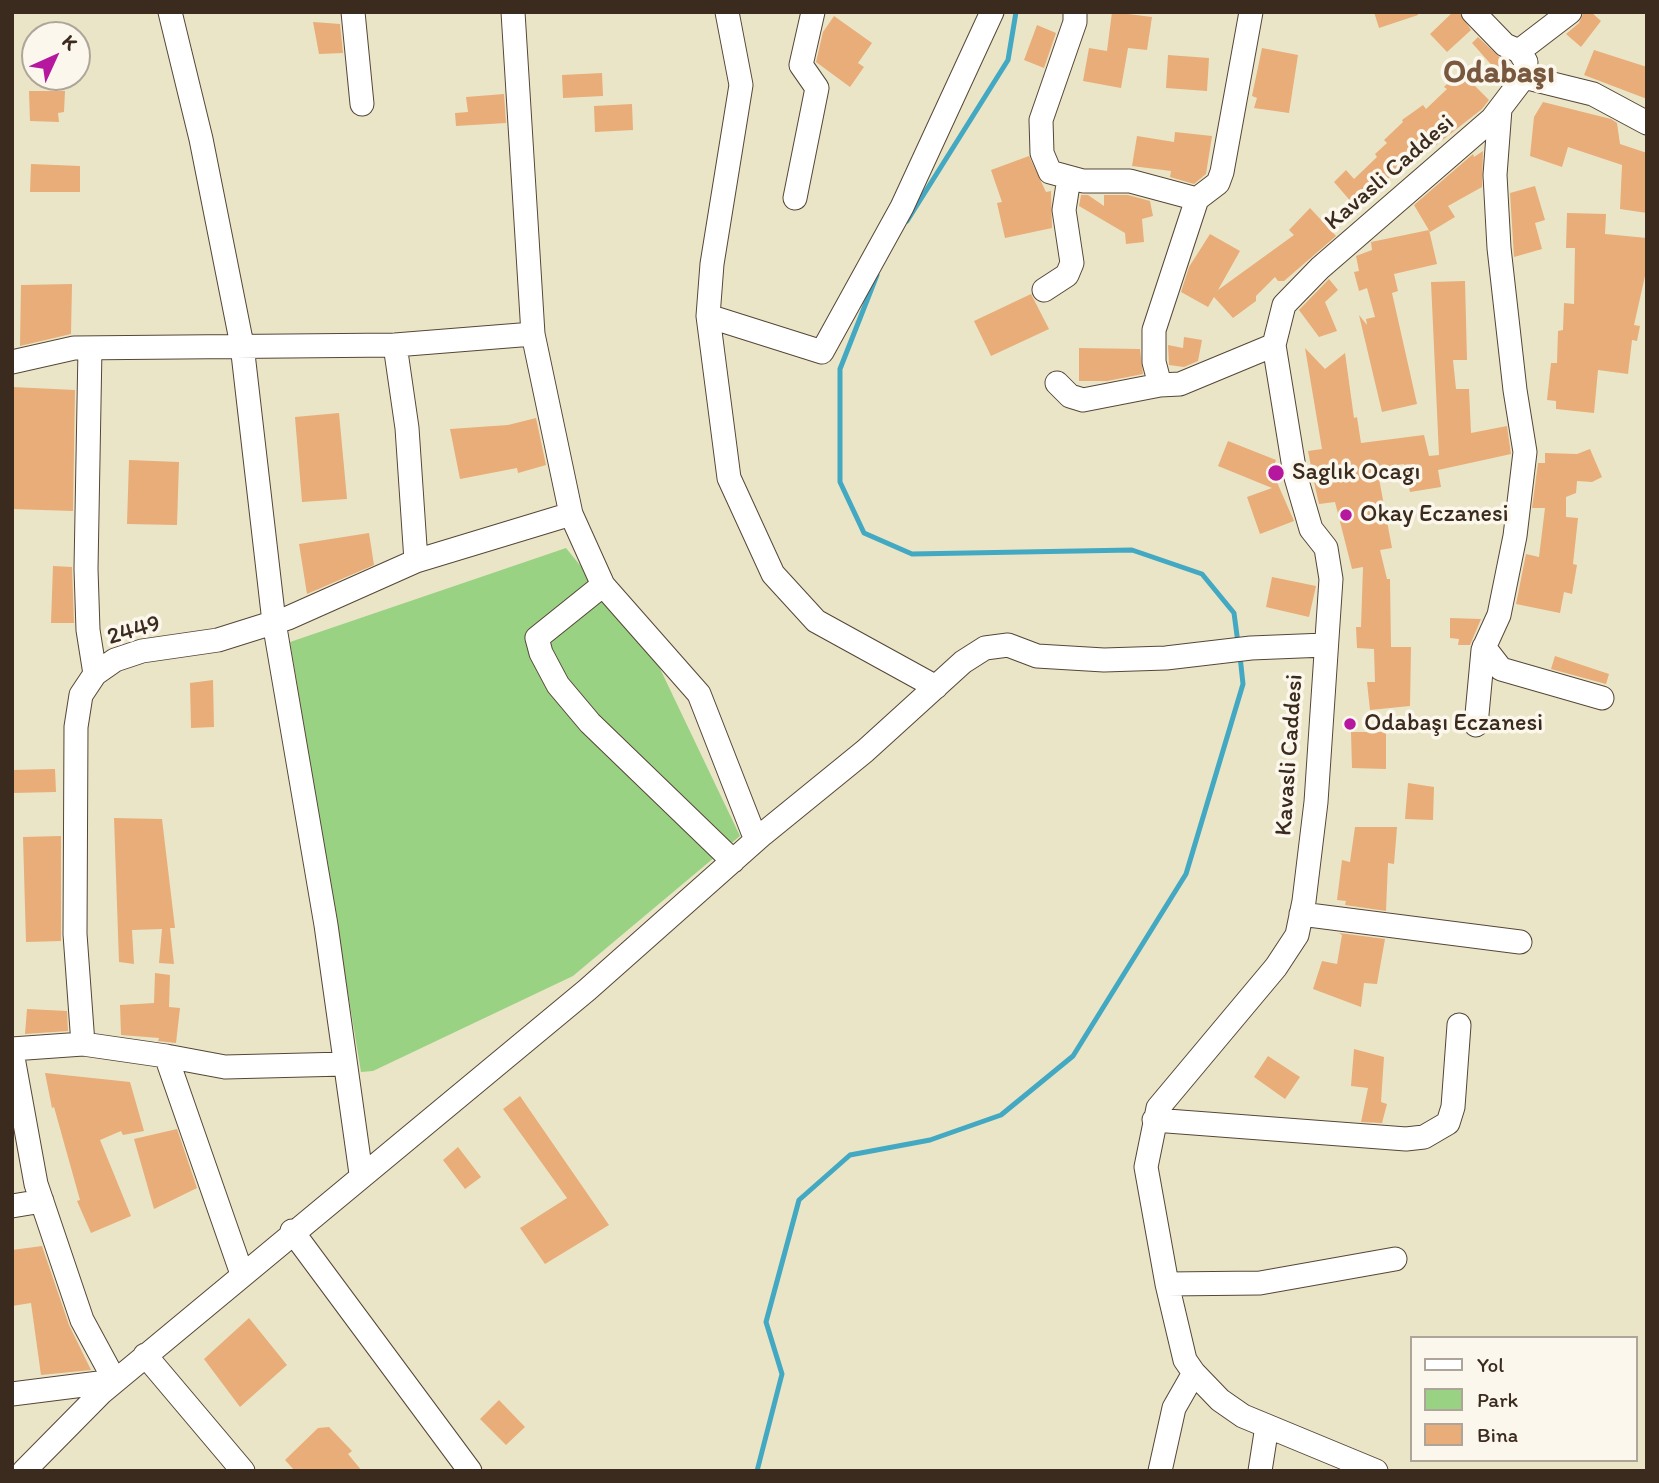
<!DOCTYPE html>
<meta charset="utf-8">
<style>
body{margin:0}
#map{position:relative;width:1659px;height:1483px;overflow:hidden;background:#ebe5c7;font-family:Itim,sans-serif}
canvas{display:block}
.frame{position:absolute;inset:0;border:14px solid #3b2a1e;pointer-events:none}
.legend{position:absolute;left:1410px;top:1336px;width:228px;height:126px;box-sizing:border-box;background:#fbf7ec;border:2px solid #aea59a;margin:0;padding:9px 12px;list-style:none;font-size:21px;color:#3b2a1e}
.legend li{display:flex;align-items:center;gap:14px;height:35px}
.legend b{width:35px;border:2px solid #aea59a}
.north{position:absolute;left:21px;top:21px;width:70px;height:70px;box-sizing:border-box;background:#fbf7ec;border:2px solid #aea59a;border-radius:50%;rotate:45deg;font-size:19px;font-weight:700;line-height:28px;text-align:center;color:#3b2a1e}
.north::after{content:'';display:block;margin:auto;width:24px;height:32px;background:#b5179e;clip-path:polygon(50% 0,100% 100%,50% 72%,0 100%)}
</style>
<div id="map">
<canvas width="1659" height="1483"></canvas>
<div class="frame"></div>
<ul class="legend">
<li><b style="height:9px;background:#fff"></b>Yol</li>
<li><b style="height:19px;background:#9ad284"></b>Park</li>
<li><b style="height:19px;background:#e8ad78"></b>Bina</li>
</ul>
<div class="north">K</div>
</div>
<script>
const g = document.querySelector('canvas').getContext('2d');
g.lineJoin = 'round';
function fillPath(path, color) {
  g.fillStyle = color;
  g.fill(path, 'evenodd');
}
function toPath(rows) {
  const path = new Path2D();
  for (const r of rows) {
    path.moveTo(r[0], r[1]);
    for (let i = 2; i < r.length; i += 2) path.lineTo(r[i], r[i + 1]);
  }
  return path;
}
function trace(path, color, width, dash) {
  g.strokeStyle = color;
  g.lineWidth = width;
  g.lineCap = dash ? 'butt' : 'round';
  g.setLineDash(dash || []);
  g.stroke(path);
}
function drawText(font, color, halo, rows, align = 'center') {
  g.font = font + ' Itim,sans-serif';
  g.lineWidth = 7;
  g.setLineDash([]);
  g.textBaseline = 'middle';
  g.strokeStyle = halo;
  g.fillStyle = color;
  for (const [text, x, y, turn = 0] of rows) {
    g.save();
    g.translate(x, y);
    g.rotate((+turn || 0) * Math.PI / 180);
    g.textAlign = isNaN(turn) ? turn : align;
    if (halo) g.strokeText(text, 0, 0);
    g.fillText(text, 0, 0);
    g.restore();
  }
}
fillPath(toPath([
 [566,548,654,656,740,836,573,976,373,1071,361,1072,290,642]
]), '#9ad284');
trace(toPath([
 [907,221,1008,60,1016,12],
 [877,275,840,369,840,482,864,533,912,554,1132,550,1202,574,1234,613,1238,643],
 [757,1471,782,1374,766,1322,799,1200,850,1155,930,1140,1001,1115,1073,1056,1186,874,1243,684,1240,656]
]), '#43a9c3', 5);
fillPath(toPath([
 [1112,12,1152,17,1147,50,1128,48,1121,88,1083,81,1089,48,1107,51],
 [1374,12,1418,12,1418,15,1379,28],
 [1453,12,1459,12,1471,30,1447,52,1430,34],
 [1584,12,1591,12,1601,21,1581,47,1566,34,1579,23],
 [834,16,872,43,858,63,864,67,850,87,816,62,823,32],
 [313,22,340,24,343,53,319,54],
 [1037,25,1056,33,1044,68,1024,60],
 [1478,37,1511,68,1504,79,1472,43],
 [1262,48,1298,55,1289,113,1254,108,1257,98,1252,96],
 [1594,50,1647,67,1647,99,1584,75],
 [1168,55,1209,58,1207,91,1166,88],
 [1460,71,1489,100,1482,109,1426,153,1421,146,1384,183,1353,204,1334,182,1346,170,1354,179,1377,157,1375,154,1387,143,1384,140,1403,122,1402,120,1423,105,1426,109,1447,89,1444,87],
 [602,73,603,96,563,98,562,75],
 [29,91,65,91,64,112,58,113,59,122,30,121],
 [504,94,506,123,456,126,455,113,468,112,466,97],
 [1543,102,1611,119,1617,123,1620,144,1647,153,1647,213,1620,209,1622,165,1568,147,1562,167,1530,156,1534,117],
 [632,104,633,130,595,132,594,106],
 [1175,132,1212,136,1206,174,1194,184,1170,177,1171,171,1132,166,1137,136,1174,142],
 [1483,151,1482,187,1448,206,1455,217,1430,232,1414,205,1473,154,1474,157],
 [1029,156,1046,192,1051,191,1052,228,1005,238,997,203,1002,202,991,170],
 [31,164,80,166,80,192,30,192],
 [1535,186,1545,220,1535,223,1542,249,1514,257,1510,193],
 [1081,195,1088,195,1104,206,1104,195,1128,195,1150,201,1153,216,1142,219,1144,242,1126,244,1125,233,1079,206],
 [1310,208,1336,236,1284,281,1278,281,1275,277,1256,296,1256,301,1233,318,1214,297,1208,307,1181,292,1189,267,1210,234,1240,251,1218,290,1294,235,1289,230],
 [1567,213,1606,214,1605,234,1647,238,1645,276,1634,325,1640,326,1637,341,1632,340,1628,374,1598,370,1594,413,1556,409,1556,401,1547,400,1551,363,1557,363,1558,331,1563,330,1564,303,1574,304,1575,248,1566,248],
 [1429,230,1437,264,1394,274,1398,291,1392,293,1417,404,1382,412,1359,315,1367,325,1366,319,1375,317,1367,288,1359,291,1354,272,1359,271,1356,256,1372,250,1371,242],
 [1329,279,1338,290,1325,302,1337,331,1319,337,1299,310],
 [1465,281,1467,360,1453,360,1456,389,1469,389,1471,433,1507,426,1511,454,1438,470,1441,487,1410,492,1404,464,1377,468,1392,548,1380,550,1387,579,1390,579,1391,647,1411,647,1410,706,1370,710,1367,682,1375,682,1374,649,1357,648,1356,627,1361,627,1363,567,1352,569,1335,502,1319,504,1314,482,1308,451,1322,449,1305,348,1325,369,1345,353,1354,418,1357,417,1361,443,1424,435,1429,456,1439,455,1431,282],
 [72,284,71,334,20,346,21,285],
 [1031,294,1049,329,991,356,974,321],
 [1184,337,1202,340,1198,361,1184,367,1169,365,1168,345,1183,348],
 [1079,348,1140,349,1143,374,1107,381,1079,381],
 [12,387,75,390,73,511,12,509],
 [339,413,347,499,302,502,295,417],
 [536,418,546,465,518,473,517,468,460,479,450,429,508,425],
 [1228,441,1276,460,1272,471,1294,521,1260,534,1247,497,1272,488,1218,466],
 [1590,449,1602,477,1592,482,1577,481,1576,493,1566,497,1566,517,1578,518,1573,564,1577,565,1572,594,1564,592,1560,613,1516,604,1526,554,1539,557,1545,508,1532,508,1538,463,1545,463,1545,453,1577,454],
 [129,460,179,462,177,525,127,524],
 [369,533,374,565,307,594,299,544],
 [53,566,72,567,74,623,51,623],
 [1272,577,1316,586,1309,617,1266,607],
 [1450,618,1481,619,1470,645,1458,645,1459,639,1450,638],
 [1555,656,1609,674,1606,684,1551,669],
 [213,680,214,727,191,728,190,683],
 [1351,732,1386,732,1386,769,1352,768],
 [55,769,56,792,12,793,12,770],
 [1408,783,1434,787,1433,820,1405,819],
 [114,818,162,819,175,928,170,928,174,964,159,963,162,929,132,930,134,964,119,962],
 [1355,827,1397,827,1394,864,1388,863,1386,911,1345,905,1346,901,1337,900,1342,860,1350,862],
 [61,836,61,941,26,942,23,837],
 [1339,933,1385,939,1377,984,1364,983,1361,1007,1313,989,1322,961,1337,964,1342,935],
 [155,973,170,975,169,1007,180,1008,176,1043,158,1041,159,1038,121,1035,120,1005,154,1003],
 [27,1009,67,1011,68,1031,25,1034],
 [1354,1049,1384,1057,1381,1102,1387,1104,1382,1123,1361,1122,1368,1088,1351,1086],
 [1268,1056,1300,1077,1285,1099,1254,1077],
 [45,1073,130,1082,144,1131,123,1135,121,1131,100,1140,131,1216,91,1233,77,1201,80,1200,54,1107,52,1108],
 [520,1096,609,1225,545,1264,520,1228,567,1198,503,1109],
 [177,1129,197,1188,154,1209,134,1139],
 [458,1147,481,1177,465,1189,443,1160],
 [42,1246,69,1325,91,1370,41,1375,31,1303,12,1306,12,1250],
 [249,1318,287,1365,240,1407,204,1359],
 [499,1400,525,1427,506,1445,480,1419],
 [329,1427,352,1451,348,1454,362,1471,295,1471,285,1460,318,1428]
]), '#e8ad78');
const minor = toPath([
 [170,12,201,139,242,345,274,622,326,925,361,1174],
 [353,12,362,104],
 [513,12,533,334,571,514,603,585,699,694,756,840],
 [727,12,741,85,712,264,708,316,729,478,773,574,816,621,936,687],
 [1075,12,1075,22,1041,120,1042,153,1050,172,1083,181,1130,181,1197,199,1218,183,1222,172,1251,12],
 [1519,51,1570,12],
 [1524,77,1593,94,1647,123],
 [795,198,817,88,801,65,813,12],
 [1197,199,1154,330,1154,362,1160,385,1180,384,1274,345],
 [1044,290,1067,275,1072,263,1064,210,1069,178],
 [708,316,822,352,902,207,992,12],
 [395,345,407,428,416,561],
 [90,348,86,569,88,630,95,674],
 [12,362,74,348,395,345,533,334],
 [1057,383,1070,396,1083,400,1160,385],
 [603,585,537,638,541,653,558,685,590,723,733,861],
 [1484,647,1501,669,1602,698],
 [1476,725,1483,650,1499,615,1515,536,1525,452,1515,390,1499,248,1495,175,1500,109],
 [1301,914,1520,942],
 [83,1044,166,1056,242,1274],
 [12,1049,83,1044,75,934,76,727,81,695,95,674,115,660,142,651,218,640,288,618,416,561,571,514],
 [12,1052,36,1184,82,1320,115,1381,12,1394],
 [166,1056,225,1067,345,1064],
 [1154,1120,1406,1139,1424,1137,1448,1123,1453,1107,1459,1025],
 [12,1206,42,1201],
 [292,1231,470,1471],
 [1167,1284,1260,1283,1395,1259],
 [145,1355,243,1471],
 [24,1471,101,1393,587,990,763,834,865,751,963,662,985,648,1008,645,1037,656,1104,660,1166,658,1251,648,1325,645],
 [1160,1471,1174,1408,1194,1373],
 [1260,1471,1267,1426],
 [1376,1471,1243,1416,1220,1400,1194,1373,1185,1360,1167,1284,1146,1167,1158,1108,1276,967,1297,935,1304,901,1316,802,1331,579,1326,548,1311,529,1295,474,1274,345,1284,305,1320,268,1492,119,1524,77,1526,62,1519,51,1505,45,1473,12]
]);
trace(minor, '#554637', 25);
trace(minor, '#fff', 23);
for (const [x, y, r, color] of [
 [1276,473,9,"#b5179e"],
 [1346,515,7,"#b5179e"],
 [1350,724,7,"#b5179e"]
]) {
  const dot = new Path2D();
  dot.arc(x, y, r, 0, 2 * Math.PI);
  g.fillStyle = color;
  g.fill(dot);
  trace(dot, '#fbf7ec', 2.5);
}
drawText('24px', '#3b2a1e', '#fbf7ec', [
 ["Kavasli Caddesi",1390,173,-41],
 ["2449",134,631,-16],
 ["Kavasli Caddesi",1290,755,-86]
]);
drawText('24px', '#3b2a1e', '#fbf7ec', [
 ["Saglık Ocagı",1292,473],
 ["Okay Eczanesi",1360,515],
 ["Odabaşı Eczanesi",1364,724]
], 'left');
drawText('bold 32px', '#78583e', '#fbf7ec', [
 ["Odabaşı",1499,74]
]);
</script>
